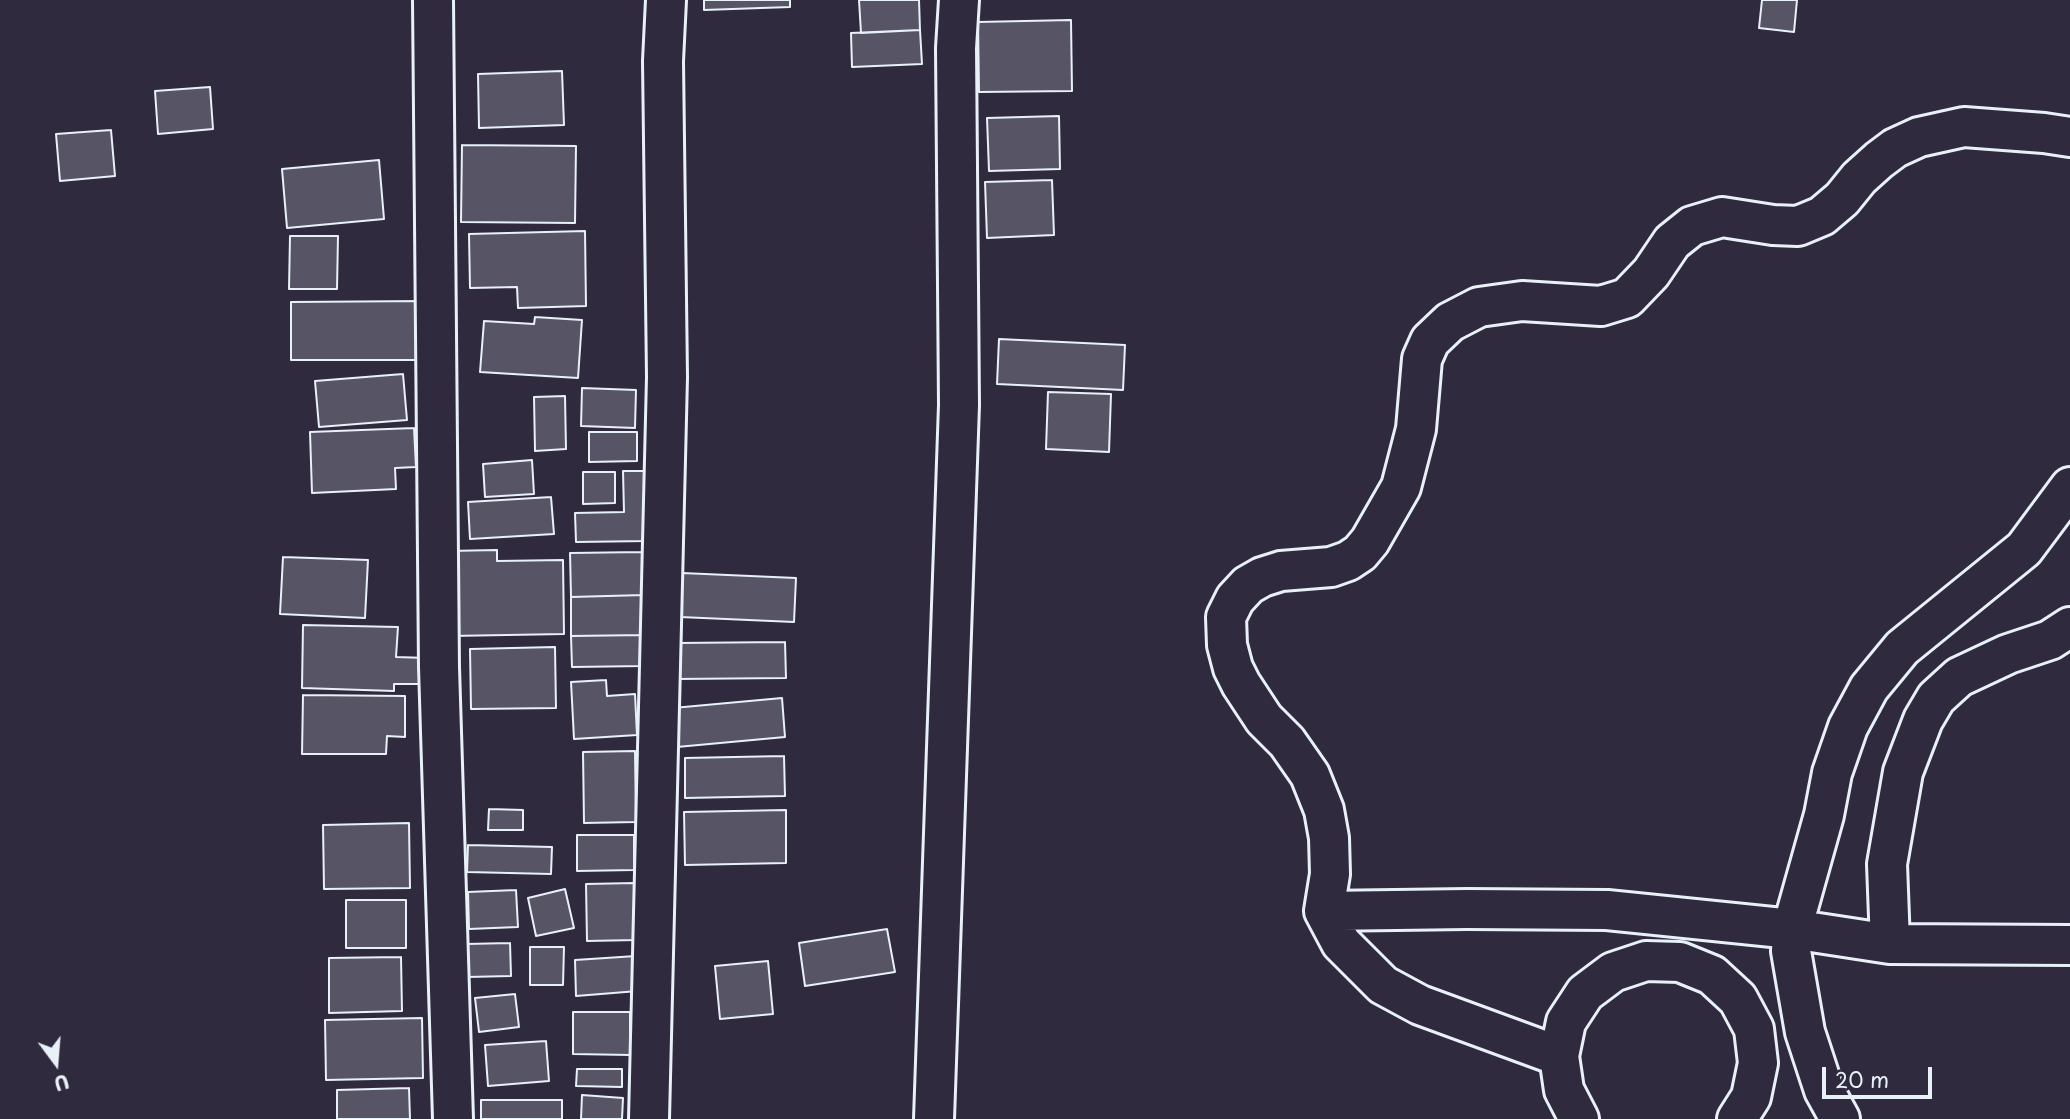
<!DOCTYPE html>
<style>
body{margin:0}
#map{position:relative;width:2070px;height:1119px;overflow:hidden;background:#2f2a3d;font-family:"Playpen Sans",sans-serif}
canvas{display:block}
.north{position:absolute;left:21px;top:1028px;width:70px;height:70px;-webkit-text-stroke:5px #2f2a3d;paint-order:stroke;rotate:164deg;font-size:19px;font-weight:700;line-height:28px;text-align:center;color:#e8f1f8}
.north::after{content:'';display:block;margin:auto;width:24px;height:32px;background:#e8f1f8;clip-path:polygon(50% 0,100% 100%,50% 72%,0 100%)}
.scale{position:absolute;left:1822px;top:1067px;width:110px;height:32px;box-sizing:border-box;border:4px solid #e8f1f8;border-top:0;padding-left:9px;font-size:21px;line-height:24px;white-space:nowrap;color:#e8f1f8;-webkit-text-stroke:5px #2f2a3d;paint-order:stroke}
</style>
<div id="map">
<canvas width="2070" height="1119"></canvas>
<div class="north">U</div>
<div class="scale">20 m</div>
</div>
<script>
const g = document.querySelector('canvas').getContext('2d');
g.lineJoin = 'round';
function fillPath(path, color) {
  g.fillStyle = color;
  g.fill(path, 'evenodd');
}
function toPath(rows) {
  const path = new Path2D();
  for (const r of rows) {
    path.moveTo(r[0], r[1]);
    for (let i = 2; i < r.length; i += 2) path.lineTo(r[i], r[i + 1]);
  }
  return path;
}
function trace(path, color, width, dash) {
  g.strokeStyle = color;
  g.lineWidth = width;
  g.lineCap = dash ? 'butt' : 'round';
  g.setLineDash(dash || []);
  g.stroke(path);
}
const building = toPath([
 [704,0,790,0,790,7,704,10,704,0],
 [859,0,919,0,920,30,861,33,859,0],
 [1762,0,1797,0,1794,32,1759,28,1762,0],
 [1071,20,1072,91,979,92,978,22,1071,20],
 [920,30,922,64,852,67,851,33,920,30],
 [562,71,564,125,479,128,478,74,562,71],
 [210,87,213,129,158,134,155,91,210,87],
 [1059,116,1060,169,989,171,987,118,1059,116],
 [111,130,115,176,60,181,56,134,111,130],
 [462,145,576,146,575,223,461,222,462,145],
 [379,160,384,219,287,228,282,169,379,160],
 [1052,180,1054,235,987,238,985,182,1052,180],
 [585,231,586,306,518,308,517,287,470,288,469,234,585,231],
 [290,236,338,236,337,289,289,289,290,236],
 [425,301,425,360,291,360,291,302,425,301],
 [535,317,582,320,578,378,480,372,484,321,534,324,535,317],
 [999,339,1125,345,1123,390,997,384,999,339],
 [403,374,407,420,319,427,315,381,403,374],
 [582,388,636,390,635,428,581,426,582,388],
 [1048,392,1111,394,1109,452,1046,449,1048,392],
 [565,396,566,449,535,451,534,397,565,396],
 [414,428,416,467,395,468,396,489,312,493,310,432,414,428],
 [589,432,637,432,637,461,589,462,589,432],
 [532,460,534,494,485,497,483,464,532,460],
 [623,471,646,471,647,541,576,542,575,513,624,512,623,471],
 [583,472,615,472,615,503,583,504,583,472],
 [551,497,554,534,470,539,468,502,551,497],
 [497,550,497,561,563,560,564,634,450,636,448,551,497,550],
 [643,552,644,595,571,597,570,553,643,552],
 [283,557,368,560,365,618,280,614,283,557],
 [682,573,796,578,794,622,680,617,682,573],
 [644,595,644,635,571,636,571,597,644,595],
 [303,625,398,627,396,657,428,658,428,684,394,684,394,691,302,688,303,625],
 [644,635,644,666,572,667,571,636,644,635],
 [785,642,786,678,676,679,676,643,785,642],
 [555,647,556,708,471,709,470,649,555,647],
 [606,680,607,696,635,694,637,735,574,739,571,682,606,680],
 [303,695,405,696,405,737,387,736,386,754,302,754,303,695],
 [782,698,785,737,677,747,673,708,782,698],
 [635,751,636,822,584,823,583,752,635,751],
 [784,756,785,796,685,798,685,758,784,756],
 [489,809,523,810,523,830,488,830,489,809],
 [786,810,786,863,685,865,684,812,786,810],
 [409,823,410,888,324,889,323,825,409,823],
 [577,835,634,835,634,870,577,871,577,835],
 [468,845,552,847,551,874,467,872,468,845],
 [635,883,636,940,587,941,586,884,635,883],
 [565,889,574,928,536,936,528,898,565,889],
 [516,890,518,927,469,929,468,892,516,890],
 [346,900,406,900,406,948,346,948,346,900],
 [887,929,895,972,805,986,799,943,887,929],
 [510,943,511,976,467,977,466,944,510,943],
 [530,947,564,947,563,985,530,985,530,947],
 [636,956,638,991,576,996,575,960,636,956],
 [401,957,402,1011,329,1013,329,958,401,957],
 [768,961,773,1014,720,1019,715,966,768,961],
 [515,994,519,1027,479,1032,475,998,515,994],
 [573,1012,630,1012,630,1055,573,1054,573,1012],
 [422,1018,423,1078,326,1080,325,1020,422,1018],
 [546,1041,549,1081,488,1086,485,1045,546,1041],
 [577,1069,622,1069,622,1087,576,1086,577,1069],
 [409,1088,410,1119,337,1119,337,1090,409,1088],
 [582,1095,623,1098,622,1119,581,1119,582,1095],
 [481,1100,562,1100,562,1119,481,1119,481,1100]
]);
fillPath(building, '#575565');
trace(building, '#e8f1f8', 2);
const minor = toPath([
 [433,0,439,667,453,1119],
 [1324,911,1467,909,1607,910,1792,929,1824,815,1832,773,1848,727,1869,688,1902,648,2024,549,2070,487],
 [1890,944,1887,864,1903,772,1923,720,1936,698,1959,677,2008,654,2050,640,2070,627],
 [1559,1056,1420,1005,1383,985,1341,943,1324,911,1330,874,1329,838,1324,810,1310,775,1287,742,1264,719,1241,684,1233,668,1227,645,1226,617,1235,599,1248,585,1262,577,1281,571,1331,567,1348,561,1360,553,1370,541,1401,487,1416,429,1422,359,1430,341,1450,322,1479,307,1522,301,1601,306,1627,298,1651,273,1672,242,1692,226,1722,217,1773,225,1798,226,1822,216,1842,199,1859,178,1879,160,1895,148,1919,137,1964,127,2044,133,2070,137],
 [649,1119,667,377,663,61,666,0],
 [934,1119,959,405,956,48,959,0],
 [1579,1119,1564,1090,1559,1056,1566,1022,1585,993,1613,972,1646,961,1680,962,1712,975,1738,999,1754,1029,1758,1063,1751,1097,1737,1119],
 [1840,1119,1824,1090,1805,1032,1791,951,1792,929,1890,944,2070,945]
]);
trace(minor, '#e8f1f8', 44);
trace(minor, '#2f2a3d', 38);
</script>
